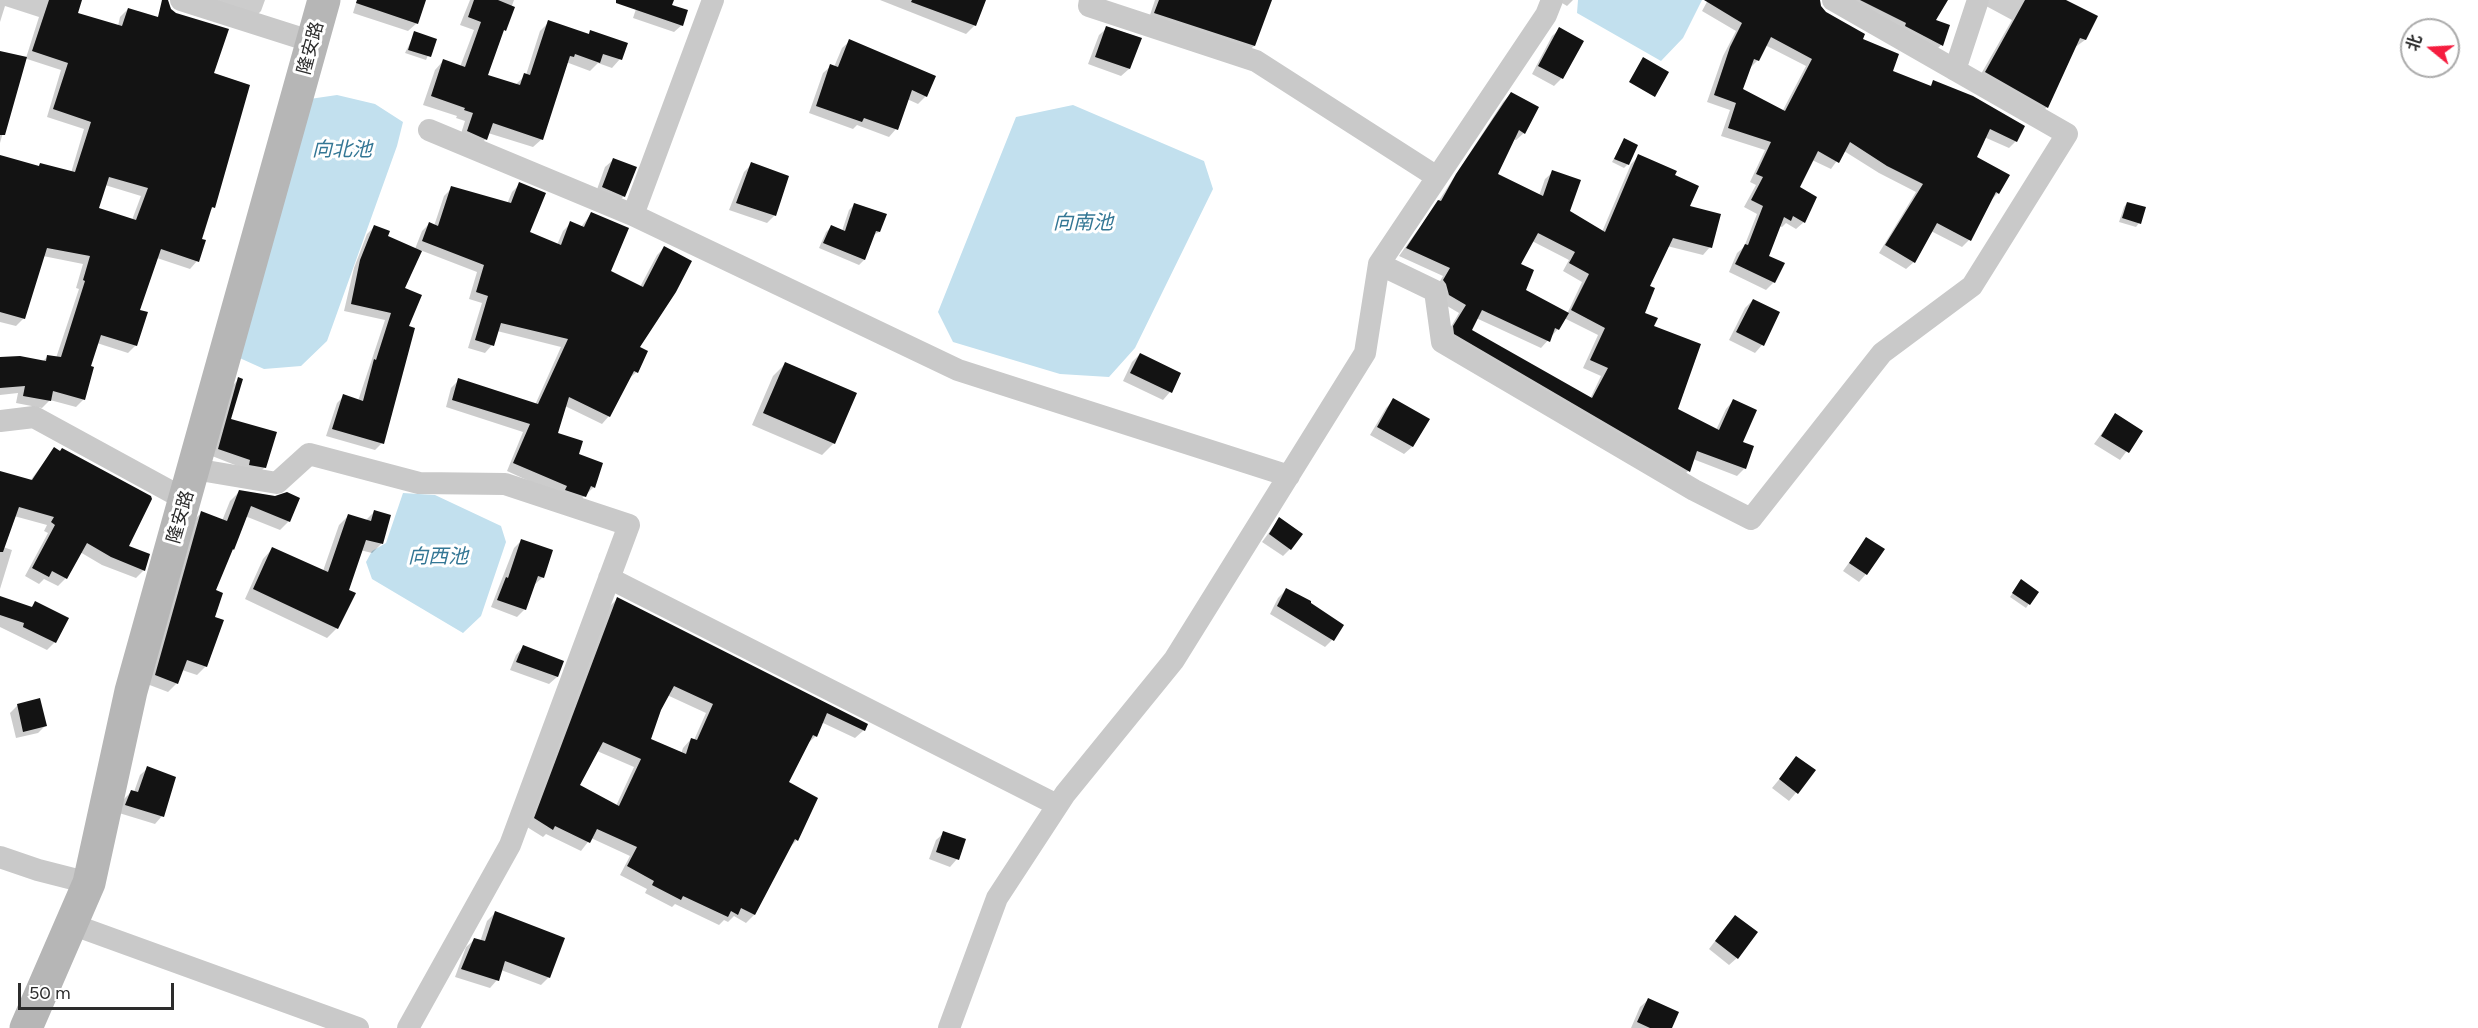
<!DOCTYPE html>
<meta charset="utf-8">
<style>
body{margin:0}
#map{position:relative;width:2478px;height:1028px;overflow:hidden;background:#fff;font-family:Figtree,"Noto Sans SC",sans-serif}
canvas{display:block}
.north{position:absolute;left:2400px;top:18px;width:60px;height:60px;box-sizing:border-box;background:#fff;border:2px solid #ababab;border-radius:50%;rotate:288deg;font-size:16px;font-weight:700;line-height:24px;text-align:center;color:#2c2c2c}
.north::after{content:'';display:block;margin:auto;width:21px;height:27px;background:#f51d3f;clip-path:polygon(50% 0,100% 100%,50% 72%,0 100%)}
.scale{position:absolute;left:18px;top:983px;width:156px;height:27px;box-sizing:border-box;border:3px solid #2c2c2c;border-top:0;padding-left:8px;font-size:18px;line-height:21px;white-space:nowrap;color:#2c2c2c;-webkit-text-stroke:4px #fff;paint-order:stroke}
</style>
<div id="map">
<canvas width="2478" height="1028"></canvas>
<div class="north">北</div>
<div class="scale">50 m</div>
</div>
<script>
const g = document.querySelector('canvas').getContext('2d');
g.lineJoin = 'round';
function fillPath(path, color) {
  g.fillStyle = color;
  g.fill(path, 'evenodd');
}
function toPath(rows) {
  const path = new Path2D();
  for (const r of rows) {
    path.moveTo(r[0], r[1]);
    for (let i = 2; i < r.length; i += 2) path.lineTo(r[i], r[i + 1]);
  }
  return path;
}
function trace(path, color, width, dash) {
  g.strokeStyle = color;
  g.lineWidth = width;
  g.lineCap = dash ? 'butt' : 'round';
  g.setLineDash(dash || []);
  g.stroke(path);
}
function drawText(font, color, halo, rows, align = 'center') {
  g.font = font + ' Figtree,"Noto Sans SC",sans-serif';
  g.lineWidth = 6;
  g.setLineDash([]);
  g.textBaseline = 'middle';
  g.strokeStyle = halo;
  g.fillStyle = color;
  for (const [text, x, y, turn = 0] of rows) {
    g.save();
    g.translate(x, y);
    g.rotate((+turn || 0) * Math.PI / 180);
    g.textAlign = isNaN(turn) ? turn : align;
    if (halo) g.strokeText(text, 0, 0);
    g.fillText(text, 0, 0);
    g.restore();
  }
}
fillPath(toPath([
 [1578,0,1702,0,1683,38,1661,61,1577,13],
 [337,95,375,104,403,122,397,146,327,341,301,366,264,369,233,355,303,100],
 [1073,105,1204,161,1213,189,1135,348,1109,377,1060,374,953,342,938,312,1016,117],
 [403,493,435,495,501,526,506,542,481,616,463,633,372,579,366,562,372,551,386,543]
]), '#c2e0ee');
fillPath(toPath([
 [0,0,80,0,76,14,118,26,120,17,128,9,157,18,160,15,212,74,213,207,210,211,201,240,197,261,190,269,157,258,138,311,136,345,128,353,97,343,89,367,84,399,76,407,50,400,42,408,16,403,18,393,0,395,0,359,42,362,48,356,56,358,79,289,76,288,83,264,43,256,24,318,16,326,0,322,0,157,38,167,40,164,71,173,84,129,47,117,61,70,24,58,0,143,0,52,26,58,39,17,5,6,0,22],
 [105,185,141,196,132,220,97,209],
 [181,0,265,0,261,11,250,22],
 [357,0,412,0,417,23,408,31,353,13],
 [470,0,514,0,486,76,515,85,526,75,540,31,549,22,587,35,591,32,620,59,612,68,598,63,590,71,566,62,542,139,533,147,488,133,486,139,477,147,459,140,465,121,456,118,457,116,423,105,435,70,443,61,460,67,474,30,460,25],
 [639,0,672,0,670,6,682,25,674,32,633,18],
 [880,0,984,0,975,25,966,34],
 [1155,0,1271,0,1254,46,1246,53,1148,21],
 [1557,0,1573,0,1567,6],
 [1708,0,1818,0,1820,8,1863,35,1861,40,1891,71,1929,87,1934,82,2016,141,2009,148,1984,137,1975,157,2008,176,1998,193,1990,201,1969,240,1962,247,1931,231,1914,262,1906,269,1879,253,1916,192,1879,173,1844,151,1831,169,1812,160,1798,188,1804,222,1796,229,1786,223,1782,227,1779,226,1767,256,1783,264,1774,282,1766,290,1729,272,1737,253,1744,247,1757,214,1744,207,1756,185,1750,182,1765,150,1721,136,1730,110,1707,102,1723,56,1736,31,1702,11],
 [1765,45,1806,66,1782,112,1742,90,1750,68,1758,60],
 [1838,0,1946,0,1934,21,1941,45,1934,52],
 [1989,0,2064,0,2096,17,2085,40,2074,48,2047,107,2038,116,1977,81,2012,20,1986,6],
 [1107,28,1129,69,1121,76,1088,64,1099,35],
 [1560,29,1562,78,1554,86,1532,74,1552,36],
 [415,33,435,40,426,60,405,53],
 [850,41,926,96,918,104,907,99,896,129,889,137,857,125,853,129,809,113,823,73,831,66,834,67,842,48],
 [1511,94,1524,133,1516,140,1513,139,1496,175,1539,196,1545,179,1553,172,1568,212,1602,232,1631,164,1639,156,1673,176,1710,247,1703,255,1667,246,1648,287,1643,314,1652,327,1676,410,1716,430,1726,409,1733,401,1745,468,1737,476,1693,459,1688,471,1681,478,1446,335,1459,313,1442,303,1436,288,1443,276,1399,256,1438,202,1503,102],
 [1532,241,1569,260,1563,271,1582,282,1567,314,1524,290,1518,265],
 [1476,318,1541,348,1558,329,1564,318,1598,335,1583,368,1601,376,1590,399,1470,330],
 [1624,140,1628,164,1624,168,1612,162],
 [613,160,624,196,616,204,595,195,605,167],
 [752,164,787,177,774,216,767,223,729,210,744,172],
 [520,184,528,233,557,245,563,231,571,223,581,227,591,214,610,272,640,287,657,255,664,248,637,348,637,372,628,379,609,416,602,424,565,406,556,434,577,455,594,487,577,503,507,471,523,432,446,407,451,388,459,380,535,405,561,347,497,331,492,345,485,353,468,348,482,303,469,299,477,272,420,250,403,289,407,327,382,443,375,450,326,436,337,403,344,396,358,401,385,320,344,311,354,268,367,234,374,227,386,237,415,249,422,231,429,224,434,226,444,196,452,188,507,204,512,192],
 [2127,203,2139,223,2136,227,2119,222,2124,207],
 [855,204,879,232,872,236,864,260,859,265,819,248,826,232,831,227,842,231,849,210],
 [1753,300,1762,345,1755,353,1729,340,1745,308],
 [1140,354,1170,392,1163,400,1123,381,1132,362],
 [785,364,834,443,822,455,752,425,773,376],
 [239,379,229,420,265,467,258,474,212,456,232,386],
 [1394,400,1428,419,1412,447,1404,454,1370,435,1386,408],
 [2115,415,2141,432,2120,460,2094,444],
 [54,449,144,570,136,578,102,565,80,552,66,578,58,586,44,579,39,584,25,576,48,533,44,531,47,525,14,516,3,547,12,550,0,589,0,472,30,481],
 [239,492,289,521,280,530,245,516,214,591,213,618,206,666,197,675,182,670,177,683,168,692,147,684,192,522,201,513,222,521,230,501],
 [374,512,389,516,381,544,372,553,360,550,337,628,327,638,245,599,263,559,272,549,323,571,339,525,348,516,365,521],
 [1279,519,1290,549,1283,556,1262,542],
 [1866,539,1866,574,1859,582,1843,571],
 [521,541,543,577,534,585,525,609,517,617,491,607,514,548],
 [2018,585,2037,592,2026,608,2010,597],
 [1286,590,1332,640,1325,647,1270,614,1278,598],
 [0,598,30,608,36,603,55,642,47,650,0,627],
 [617,599,864,730,855,738,821,722,816,736,807,744,787,783,797,840,790,847,754,915,746,923,734,916,728,922,724,920,719,925,675,904,672,907,645,893,647,889,620,875,630,856,591,838,581,851,546,834,543,837,527,827,609,607],
 [667,695,706,713,694,740,691,739,683,748,681,754,649,739],
 [597,751,634,767,616,806,578,786],
 [523,647,562,662,557,677,549,684,510,670,516,655],
 [18,705,45,726,38,733,16,738,10,713],
 [1797,758,1814,771,1789,801,1772,788],
 [148,768,162,816,155,824,119,813,124,799,132,791,134,792,140,775],
 [944,833,957,859,950,867,929,859,936,840],
 [495,913,549,977,541,985,501,970,497,980,490,988,455,977,466,947,474,940,480,942,487,921],
 [1728,924,1737,958,1729,965,1709,949],
 [1648,1000,1670,1028,1631,1028,1640,1007]
]), '#0003');
fillPath(toPath([
 [49,0,82,0,78,13,122,26,128,8,158,17,162,0,168,0,171,9,176,13,229,29,214,73,250,85,215,208,212,207,202,239,206,240,199,262,161,249,140,310,148,312,137,346,101,335,91,366,94,367,85,400,53,391,51,401,23,396,25,386,0,388,0,357,20,356,46,361,47,355,61,357,85,281,83,280,90,256,47,248,25,319,0,312,0,155,39,166,40,163,75,172,91,122,53,109,68,63,32,51],
 [109,177,148,188,136,220,99,208],
 [357,0,426,0,418,24,356,3],
 [474,0,498,0,515,7,506,31,504,30,488,75,520,85,524,73,530,75,548,20,589,34,590,30,628,43,622,60,603,54,600,63,575,54,574,57,570,56,543,140,493,123,487,140,467,131,473,113,464,110,465,108,431,96,443,59,465,67,481,22,468,17],
 [616,0,674,0,672,5,688,10,683,26,616,3],
 [912,0,986,0,976,26,911,2],
 [1159,0,1272,0,1255,46,1154,13],
 [1704,0,1820,0,1821,6,1826,12,1865,34,1863,39,1899,54,1893,71,1931,86,1933,80,1973,96,2025,126,2017,142,1990,129,1977,157,2010,175,1999,194,1996,192,1971,241,1937,223,1915,263,1885,245,1923,184,1887,166,1850,142,1839,163,1818,151,1800,187,1817,197,1805,223,1793,216,1791,221,1784,217,1769,256,1785,263,1775,283,1735,264,1745,244,1748,245,1763,206,1751,200,1763,177,1756,174,1771,142,1728,128,1736,103,1714,95,1730,47,1742,23],
 [1771,37,1812,59,1785,111,1743,89,1754,59,1759,61],
 [1860,0,1948,0,1936,20,1950,25,1943,46,1905,26,1906,23],
 [2025,0,2066,0,2098,16,2086,40,2080,38,2048,108,1985,72],
 [1106,26,1142,38,1130,69,1095,57],
 [1559,27,1584,41,1563,79,1538,66],
 [414,31,437,39,431,57,408,50],
 [849,39,936,76,927,97,912,90,898,130,864,118,862,122,816,106,830,64,838,67],
 [0,51,27,57,5,135,0,135],
 [1643,57,1669,72,1655,97,1629,82],
 [1511,92,1539,107,1525,134,1519,130,1498,174,1543,196,1552,170,1581,180,1570,211,1605,232,1638,154,1677,171,1675,175,1699,186,1690,206,1721,214,1712,248,1673,238,1650,286,1655,288,1645,313,1658,318,1654,326,1701,344,1678,409,1719,430,1733,399,1757,410,1743,442,1754,446,1746,469,1697,451,1690,472,1454,334,1453,326,1466,305,1449,295,1446,284,1443,280,1450,268,1406,248,1438,200,1441,201,1456,174],
 [1538,233,1575,252,1569,263,1589,274,1571,310,1605,328,1590,360,1608,368,1592,398,1472,330,1482,310,1550,342,1555,328,1559,330,1569,313,1526,290,1534,270,1521,264],
 [1624,138,1638,145,1629,165,1614,159],
 [613,158,637,167,625,197,602,187],
 [751,162,789,176,776,216,736,203],
 [519,182,546,193,530,232,561,245,570,221,584,227,591,212,629,228,611,271,643,287,664,246,692,261,676,292,640,347,648,351,638,373,634,371,610,417,569,397,558,433,583,441,579,454,603,463,595,488,591,486,586,497,565,490,567,486,513,463,530,424,452,400,458,378,538,404,568,339,501,323,494,346,475,340,488,296,476,292,484,265,422,241,429,222,438,226,451,186,511,203],
 [2127,202,2146,207,2141,224,2122,218],
 [854,203,887,214,880,232,876,231,865,260,823,243,831,225,845,231],
 [374,225,390,231,388,236,422,251,405,288,422,295,409,326,415,328,384,444,332,429,343,394,363,401,374,359,376,360,391,313,351,304,360,260],
 [1753,299,1780,312,1764,346,1736,332],
 [1140,353,1181,373,1172,393,1130,373],
 [785,362,857,393,835,444,763,413],
 [238,377,243,379,231,419,277,432,266,468,249,465,250,460,218,449],
 [1393,398,1430,419,1413,447,1377,427],
 [2115,413,2143,431,2129,453,2101,436],
 [54,447,60,451,62,448,151,496,152,499,129,546,150,554,145,571,111,557,87,543,67,579,52,571,49,577,32,568,55,525,51,522,54,517,19,507,3,552,0,552,0,471,32,480],
 [239,490,275,496,287,492,300,498,290,522,251,506,234,550,233,549,216,590,223,593,215,617,224,620,207,667,187,660,178,684,155,675,201,511,227,521],
 [374,510,391,515,383,544,366,540,349,590,356,593,338,629,253,589,272,547,328,572,348,514,371,521],
 [1279,517,1303,534,1291,550,1269,534],
 [1866,537,1885,549,1867,575,1849,563],
 [521,539,553,550,544,578,538,576,526,610,497,600,506,577,508,578],
 [2021,579,2039,592,2030,605,2012,593],
 [1286,588,1311,601,1311,603,1344,625,1334,641,1277,606],
 [0,596,32,607,35,601,69,618,56,643,23,627,24,623,0,615],
 [617,597,868,724,865,731,827,713,817,737,813,735,789,782,818,798,798,841,795,839,755,915,741,908,738,915,731,911,728,917,683,896,681,900,652,885,654,881,627,866,637,847,597,829,590,843,555,826,553,830,534,818],
 [674,686,713,704,697,740,691,738,686,754,651,739,661,710],
 [603,742,641,759,619,806,580,785],
 [523,645,564,661,558,677,516,662],
 [40,698,47,726,23,732,17,704],
 [1796,756,1816,770,1798,794,1779,779],
 [147,766,176,777,164,817,125,805,131,790,138,792],
 [943,831,966,839,959,860,936,852],
 [495,911,565,938,550,978,505,961,499,981,461,969,474,938,485,941],
 [1735,915,1758,932,1738,959,1715,941],
 [1648,998,1679,1012,1672,1028,1650,1028,1637,1022]
]), '#131313');
trace(toPath([
 [181,0,313,42],
 [713,0,633,215,958,370,1289,476],
 [1090,0,1089,6,1256,61,1437,177],
 [1955,70,1978,0],
 [429,130,633,215],
 [1379,264,1435,291,1442,342,1694,490,1751,519,1882,353,1972,286,2067,134,1833,0],
 [0,421,34,417,186,500],
 [194,469,277,483,309,454,419,483,505,484,629,525,510,845,408,1028],
 [609,578,1057,805],
 [0,857,38,870,89,883],
 [71,924,358,1028],
 [949,1028,997,898,1065,794,1174,660,1365,353,1379,264,1546,15,1552,0]
]), '#c9c9c9', 22);
trace(toPath([
 [26,1028,89,883,131,691,324,0]
]), '#b6b6b6', 33);
drawText('18px', '#2c2c2c', '#fff', [
 ["隆安路",311,48,-75],
 ["隆安路",181,517,-74]
]);
drawText('italic 20px', '#347795', '#fff', [
 ["向北池",342,150],
 ["向南池",1083,223],
 ["向西池",438,557]
]);
</script>
